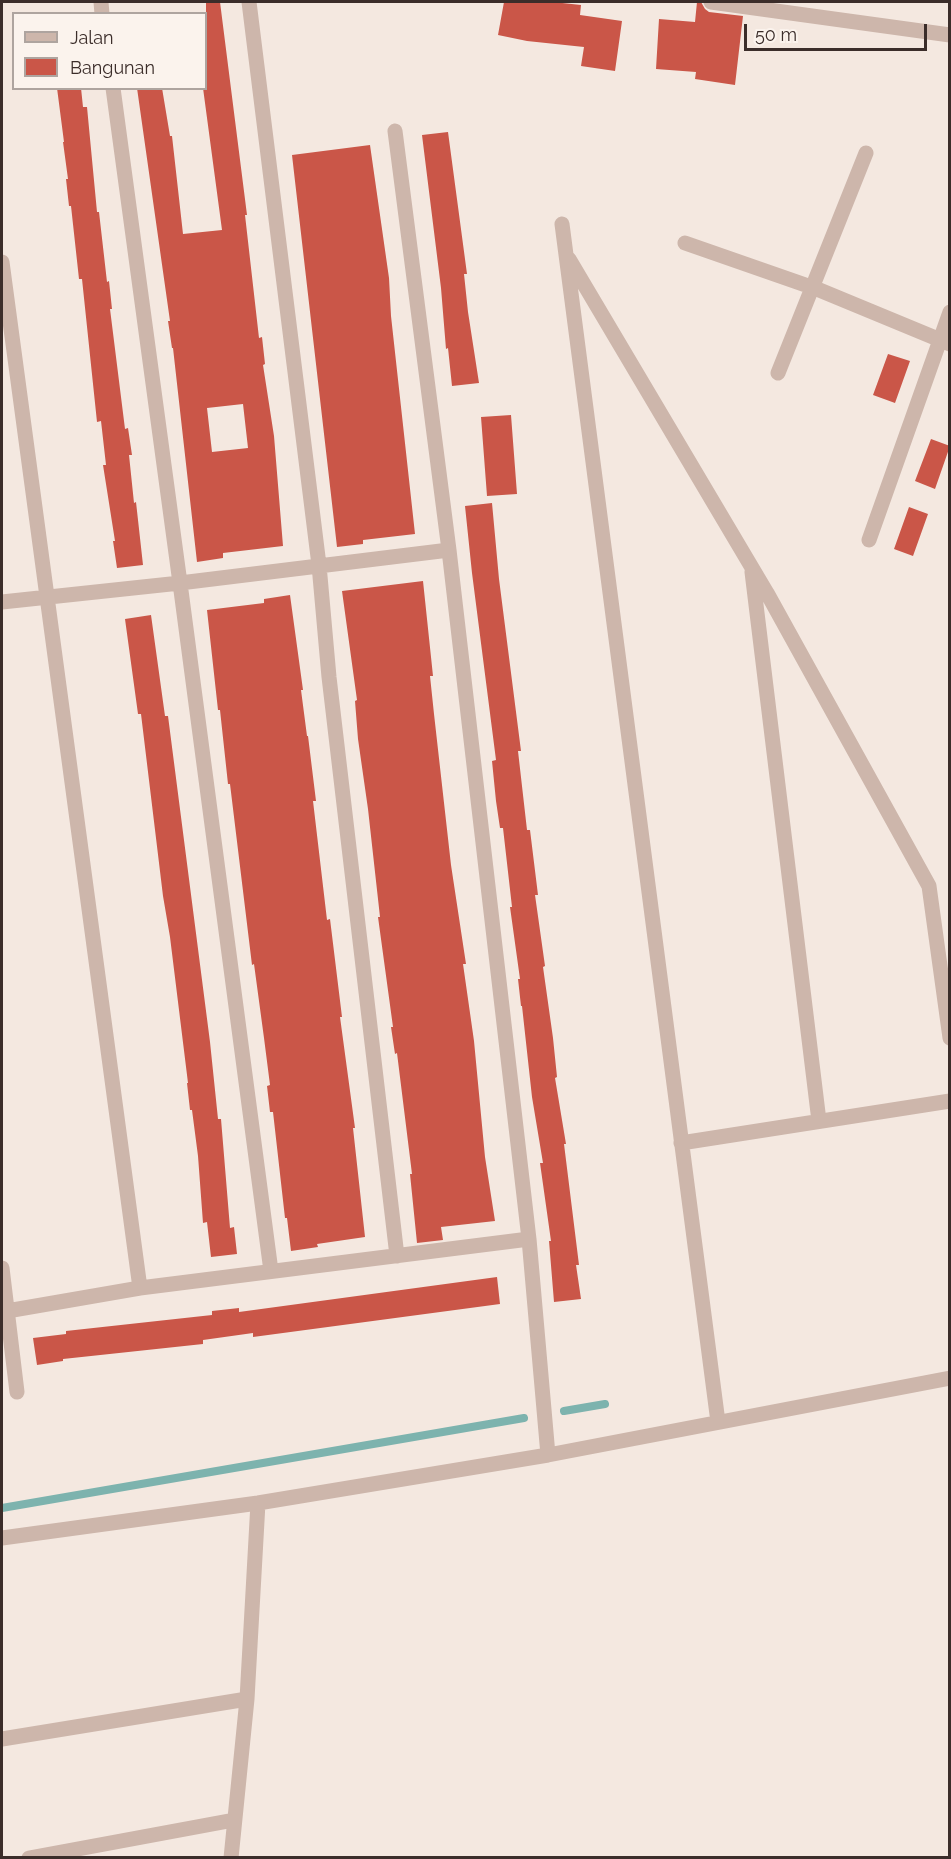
<!DOCTYPE html>
<style>
body{margin:0}
#map{position:relative;width:951px;height:1859px;overflow:hidden;background:#f4e8e0;font-family:Raleway,sans-serif}
canvas{display:block}
.frame{position:absolute;inset:0;border:3px solid #3b2d2a;pointer-events:none}
.legend{position:absolute;left:12px;top:12px;width:195px;height:78px;box-sizing:border-box;background:#fbf3ed;border:2px solid #aea49f;margin:0;padding:8px 10px;list-style:none;font-size:18px;color:#3b2d2a}
.legend li{display:flex;align-items:center;gap:12px;height:30px}
.legend b{width:30px;border:2px solid #aea49f}
.scale{position:absolute;left:744px;top:24px;width:183px;height:27px;box-sizing:border-box;border:3px solid #3b2d2a;border-top:0;padding-left:8px;font-size:18px;line-height:21px;white-space:nowrap;color:#3b2d2a;-webkit-text-stroke:4px #fbf3ed;paint-order:stroke}
</style>
<div id="map">
<canvas width="951" height="1859"></canvas>
<div class="frame"></div>
<ul class="legend">
<li><b style="height:8px;background:#cdb6ab"></b>Jalan</li>
<li><b style="height:16px;background:#ca5648"></b>Bangunan</li>
</ul>
<div class="scale">50 m</div>
</div>
<script>
const g = document.querySelector('canvas').getContext('2d');
g.lineJoin = 'round';
function toPath(rows) {
  const path = new Path2D();
  for (const r of rows) {
    path.moveTo(r[0], r[1]);
    for (let i = 2; i < r.length; i += 2) path.lineTo(r[i], r[i + 1]);
  }
  return path;
}
function trace(path, color, width, dash) {
  g.strokeStyle = color;
  g.lineWidth = width;
  g.lineCap = dash ? 'butt' : 'round';
  g.setLineDash(dash || []);
  g.stroke(path);
}
function fillPath(path, color) {
  g.fillStyle = color;
  g.fill(path, 'evenodd');
}
trace(toPath([
 [564,1411,605,1404],
 [2,1508,524,1418]
]), '#7db3ae', 8);
fillPath(toPath([
 [206,2,220,2,247,215,245,215,259,338,262,337,265,364,263,365,274,436,283,546,223,553,223,558,197,562,173,348,172,348,168,321,170,321,137,88,162,88,170,136,172,136,183,234,222,230,203,88,206,88],
 [243,404,248,448,212,452,207,408],
 [504,2,553,2,581,5,580,15,622,21,615,71,581,66,584,47,527,41,498,35],
 [697,2,701,2,705,9,709,12,743,16,735,85,695,79,696,72,656,69,659,19,695,22],
 [57,88,81,88,83,107,87,107,97,212,99,212,107,282,109,281,112,309,110,309,125,429,128,428,132,455,129,455,134,503,136,502,143,565,117,568,113,541,115,541,103,465,106,465,101,421,97,422,82,279,79,279,71,206,69,206,66,179,68,179,63,142,64,142],
 [448,132,467,274,464,274,468,312,479,383,452,386,448,348,446,349,441,288,422,135],
 [370,145,389,278,391,316,415,534,363,540,363,544,337,547,292,155],
 [888,354,910,361,895,403,873,395],
 [511,415,517,494,487,496,481,417],
 [931,439,950,446,935,489,915,481],
 [492,503,499,579,521,751,518,751,527,830,530,830,538,895,535,895,545,966,543,967,553,1038,557,1077,555,1078,566,1144,564,1144,579,1265,576,1265,581,1299,554,1302,549,1241,551,1241,540,1163,543,1163,532,1097,522,1006,521,1006,518,979,520,979,510,907,512,907,503,828,500,828,496,801,492,761,496,760,472,573,465,506],
 [909,507,928,514,913,556,894,549],
 [423,581,433,676,430,676,434,714,451,865,466,964,463,964,474,1041,485,1157,495,1221,441,1227,443,1240,417,1243,410,1174,412,1174,397,1053,395,1054,391,1027,393,1027,378,917,380,917,368,809,358,739,355,701,357,700,342,591],
 [290,595,303,690,301,690,307,736,308,736,316,801,313,801,327,920,330,919,342,1017,340,1017,355,1128,353,1128,365,1237,317,1244,318,1247,291,1251,287,1218,285,1218,273,1112,270,1112,267,1086,270,1085,264,1038,254,964,252,965,230,784,228,784,220,710,218,710,207,610,264,603,264,599],
 [151,615,165,716,168,716,210,1042,218,1119,221,1119,230,1228,234,1227,237,1254,211,1257,207,1222,203,1223,198,1156,192,1110,190,1110,187,1083,188,1083,170,937,163,896,141,714,138,714,125,619],
 [497,1277,500,1304,253,1337,253,1333,203,1340,203,1344,63,1359,63,1361,37,1365,33,1338,66,1334,66,1331,212,1315,212,1311,239,1308,239,1312]
]), '#ca5648');
trace(toPath([
 [101,2,102,14],
 [249,2,319,565,329,677,397,1256],
 [711,2,950,35],
 [113,88,180,583,271,1271],
 [395,131,449,550,529,1239,548,1455],
 [562,224,718,1422],
 [685,243,817,289,950,344],
 [569,259,767,593,929,886,950,1038],
 [2,262,140,1288],
 [778,373,866,153],
 [869,540,950,312],
 [752,572,819,1121],
 [2,602,180,583,449,550],
 [681,1143,950,1101],
 [2,1268,17,1392],
 [7,1311,140,1288,529,1239],
 [2,1538,258,1503,548,1455,950,1378],
 [2,1739,247,1699],
 [29,1858,234,1820],
 [231,1858,247,1699,258,1503]
]), '#cdb6ab', 15);
</script>
